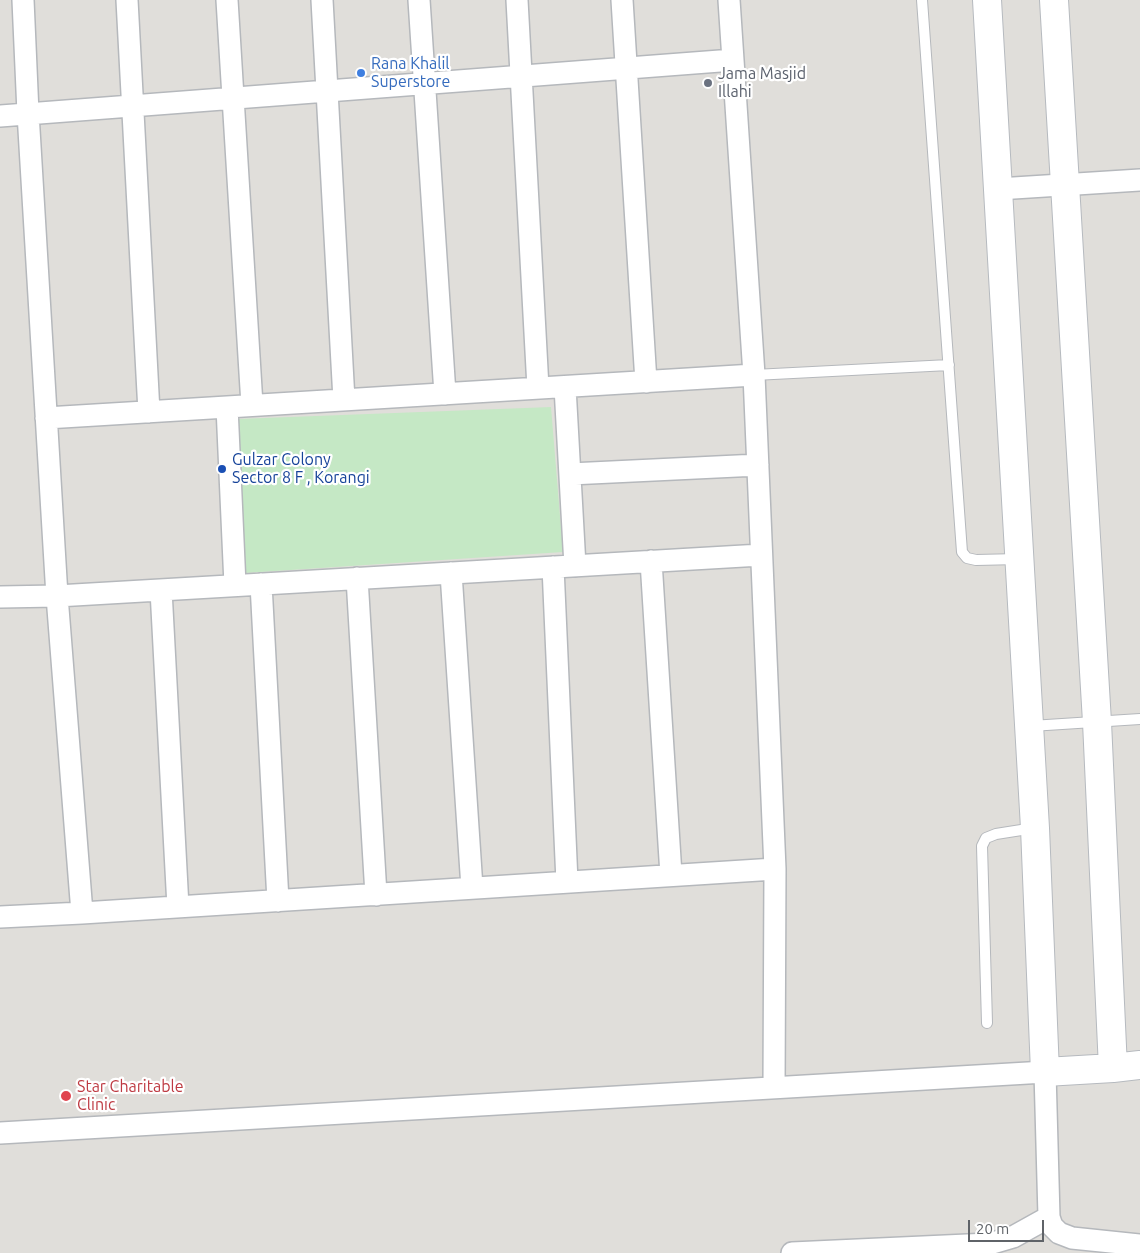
<!DOCTYPE html>
<style>
body{margin:0}
#map{position:relative;width:1140px;height:1253px;overflow:hidden;background:#f1efe8;font-family:Ubuntu,sans-serif}
canvas{display:block}
.scale{position:absolute;left:968px;top:1220px;width:76px;height:22px;box-sizing:border-box;border:2px solid #5f6368;border-top:0;padding-left:6px;font-size:15px;line-height:18px;white-space:nowrap;color:#5f6368;-webkit-text-stroke:4px #fff;paint-order:stroke}
</style>
<div id="map">
<canvas width="1140" height="1253"></canvas>
<div class="scale">20 m</div>
</div>
<script>
const g = document.querySelector('canvas').getContext('2d');
g.lineJoin = 'round';
function fillPath(path, color) {
  g.fillStyle = color;
  g.fill(path, 'evenodd');
}
function toPath(rows) {
  const path = new Path2D();
  for (const r of rows) {
    path.moveTo(r[0], r[1]);
    for (let i = 2; i < r.length; i += 2) path.lineTo(r[i], r[i + 1]);
  }
  return path;
}
function trace(path, color, width, dash) {
  g.strokeStyle = color;
  g.lineWidth = width;
  g.lineCap = dash ? 'butt' : 'round';
  g.setLineDash(dash || []);
  g.stroke(path);
}
function drawText(font, color, halo, rows, align = 'center') {
  g.font = font + ' Ubuntu,sans-serif';
  g.lineWidth = 4.5;
  g.setLineDash([]);
  g.textBaseline = 'middle';
  g.strokeStyle = halo;
  g.fillStyle = color;
  for (const [text, x, y, turn = 0] of rows) {
    g.save();
    g.translate(x, y);
    g.rotate((+turn || 0) * Math.PI / 180);
    g.textAlign = isNaN(turn) ? turn : align;
    if (halo) g.strokeText(text, 0, 0);
    g.fillText(text, 0, 0);
    g.restore();
  }
}
fillPath(toPath([
 [0,0,1140,0,1140,1253,0,1253]
]), '#e0deda');
fillPath(toPath([
 [551,407,563,552,245,573,238,419]
]), '#c5e8c5');
const lane = toPath([
 [922,0,962,552,967,558,976,560,1019,559],
 [754,375,949,365],
 [1031,726,1140,719],
 [987,1023,982,846,986,838,996,834,1034,828]
]);
const street = toPath([
 [23,0,28,113,57,596,82,913],
 [127,0,149,412],
 [227,0,252,405],
 [322,0,344,400],
 [419,0,445,394],
 [517,0,538,388],
 [622,0,646,382],
 [729,0,754,375,775,869,774,1087],
 [0,116,733,60],
 [998,189,1140,180],
 [565,387,575,566],
 [227,407,235,585],
 [46,418,754,375],
 [570,474,758,465],
 [651,561,671,875],
 [553,567,567,882],
 [451,573,472,888],
 [357,578,376,895],
 [261,584,278,901],
 [161,590,178,907],
 [0,597,57,596,761,555],
 [0,917,82,913,775,869],
 [0,1133,1045,1072,1049,1217,1052,1226,1059,1233,1072,1238,1140,1245],
 [792,1253,989,1244,1013,1237,1049,1217]
]);
const secondary = toPath([
 [987,0,1035,828,1045,1072,1113,1068,1140,1065],
 [1054,0,1097,722,1113,1068]
]);
trace(lane, '#b5b8bc', 12);
trace(street, '#b5b8bc', 24);
trace(secondary, '#b6babf', 30);
trace(lane, '#fff', 10);
trace(street, '#fff', 21);
trace(secondary, '#fff', 28);
for (const [x, y, r, color] of [
 [361,73,5,"#3f7fe0"],
 [708,83,5,"#6b7280"],
 [222,469,5,"#1a4fb4"],
 [66,1096,6,"#e0444e"]
]) {
  const dot = new Path2D();
  dot.arc(x, y, r, 0, 2 * Math.PI);
  g.fillStyle = color;
  g.fill(dot);
  trace(dot, '#fff', 2);
}
drawText('16px', '#366cbe', '#fff', [
 ["Rana Khalil",371,64],
 ["Superstore",371,82]
], 'left');
drawText('16px', '#5b616d', '#fff', [
 ["Jama Masjid",718,74],
 ["Illahi",718,92]
], 'left');
drawText('16px', '#164399', '#fff', [
 ["Gulzar Colony",232,460],
 ["Sector 8 F , Korangi",232,478]
], 'left');
drawText('16px', '#be3a42', '#fff', [
 ["Star Charitable",77,1087],
 ["Clinic",77,1105]
], 'left');
</script>
